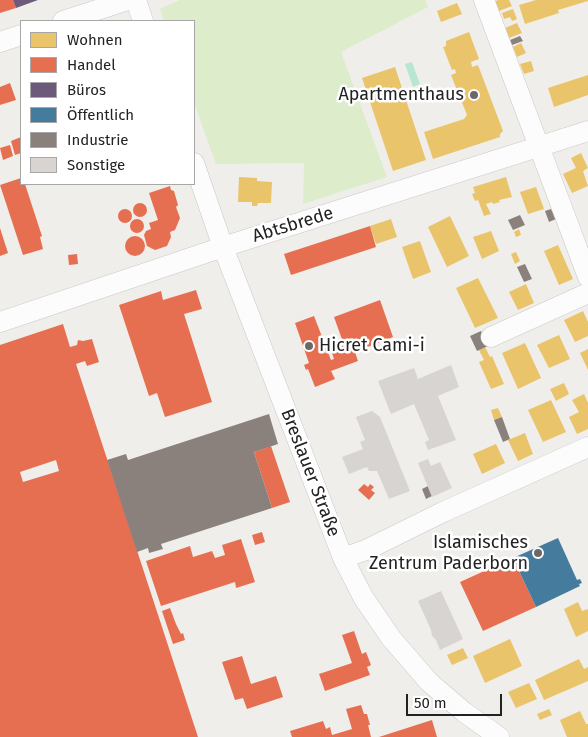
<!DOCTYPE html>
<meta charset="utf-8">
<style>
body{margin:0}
#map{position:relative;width:588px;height:737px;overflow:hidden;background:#f0eeeb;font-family:"Fira Sans",sans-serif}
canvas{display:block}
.legend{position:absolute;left:20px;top:20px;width:175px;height:165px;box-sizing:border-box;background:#fff;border:1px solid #a7a7a7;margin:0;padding:6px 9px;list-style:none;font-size:15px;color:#222}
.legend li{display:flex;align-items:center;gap:10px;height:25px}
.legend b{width:25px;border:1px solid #a7a7a7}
.scale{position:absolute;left:406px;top:694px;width:96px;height:22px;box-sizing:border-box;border:2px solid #222;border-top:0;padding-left:6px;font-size:15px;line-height:18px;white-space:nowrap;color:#222;-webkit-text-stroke:4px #fff;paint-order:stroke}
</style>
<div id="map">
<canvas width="588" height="737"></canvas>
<ul class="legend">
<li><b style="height:14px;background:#e9c46a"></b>Wohnen</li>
<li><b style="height:14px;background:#e76f51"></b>Handel</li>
<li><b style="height:14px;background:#6d597a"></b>Büros</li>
<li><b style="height:14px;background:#457b9d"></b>Öffentlich</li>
<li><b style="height:14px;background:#8a817c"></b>Industrie</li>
<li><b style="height:14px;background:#d7d4d2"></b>Sonstige</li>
</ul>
<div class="scale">50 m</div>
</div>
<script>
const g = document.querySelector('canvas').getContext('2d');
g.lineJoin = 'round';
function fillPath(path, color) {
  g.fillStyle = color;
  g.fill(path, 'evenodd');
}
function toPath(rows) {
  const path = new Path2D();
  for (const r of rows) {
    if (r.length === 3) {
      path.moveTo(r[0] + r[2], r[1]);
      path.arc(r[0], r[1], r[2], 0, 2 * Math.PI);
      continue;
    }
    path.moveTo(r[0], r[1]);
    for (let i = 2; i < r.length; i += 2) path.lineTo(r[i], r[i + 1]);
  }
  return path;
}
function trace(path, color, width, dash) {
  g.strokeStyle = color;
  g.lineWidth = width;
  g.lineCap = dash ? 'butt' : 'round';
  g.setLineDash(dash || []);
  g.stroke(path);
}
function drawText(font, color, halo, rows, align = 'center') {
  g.font = font + ' "Fira Sans",sans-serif';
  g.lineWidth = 5;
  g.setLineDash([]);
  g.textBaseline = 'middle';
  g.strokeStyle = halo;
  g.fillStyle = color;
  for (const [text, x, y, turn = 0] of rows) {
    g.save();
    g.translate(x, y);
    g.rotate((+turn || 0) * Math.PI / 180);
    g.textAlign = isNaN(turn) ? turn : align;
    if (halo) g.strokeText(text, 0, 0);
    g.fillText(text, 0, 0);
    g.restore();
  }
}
fillPath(toPath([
 [180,0,425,0,428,7,341,52,387,177,303,204,304,163,216,164,194,103,194,21,164,21,160,9]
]), '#ddeccb');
fillPath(toPath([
 [412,62,420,84,413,87,405,64]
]), '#b7e6d2');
fillPath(toPath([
 [499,0,509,0,512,6,499,11,495,1],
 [536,0,588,0,588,1,558,10,559,13,525,24,519,5],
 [457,3,462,14,441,22,437,11],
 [513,9,517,19,512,21,510,17,504,19,502,13],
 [517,23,522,33,509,38,505,28],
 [469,32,479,59,471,62,472,67,478,65,503,131,500,134,500,137,433,159,424,132,464,119,467,115,451,75,456,73,455,69,452,70,443,47,446,46,446,41],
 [521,43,526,53,517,57,513,47],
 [531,61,534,71,524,74,520,64],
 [395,67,426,160,393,171,362,78],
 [588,75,588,95,554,107,548,88],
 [581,153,588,168,583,171,588,186,572,193,563,174,576,168,571,158],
 [239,177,257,178,257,181,272,182,271,203,258,203,257,206,252,206,252,202,238,202],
 [506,177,512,197,499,200,500,202,493,204,492,202,486,204,491,214,484,216,478,200,475,201,472,194,475,193,473,187],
 [536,187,544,209,528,214,520,192],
 [450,216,469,256,447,267,428,227],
 [391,219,397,237,376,244,370,226],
 [519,229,521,235,516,237,514,232],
 [491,231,499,251,482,259,473,237],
 [420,241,431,272,413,279,402,247],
 [558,245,573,279,559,285,544,251],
 [516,252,520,261,515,264,511,254],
 [478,278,498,318,475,328,456,288],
 [526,284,534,303,518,310,509,292],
 [583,311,588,322,588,336,575,342,564,320],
 [559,335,570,359,549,368,537,345],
 [525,343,541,378,518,389,502,353],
 [485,347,490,357,492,356,504,384,491,389,479,362,484,360,479,350],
 [588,349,588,370,580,353],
 [564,383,569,394,556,401,550,389],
 [584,394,588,403,588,429,577,434,569,417,579,412,572,400],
 [551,400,566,432,543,442,528,410],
 [498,408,502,417,494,420,491,410],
 [525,433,533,454,518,461,508,440],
 [496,444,505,463,482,474,473,454],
 [578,602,582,611,588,609,588,631,576,637,564,609],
 [510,639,522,666,485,683,473,656],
 [463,648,468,658,452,665,447,655],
 [579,659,584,669,588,667,588,681,544,700,535,680],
 [529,683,537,699,516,708,508,692],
 [549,709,552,715,540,720,537,714],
 [580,711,586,724,588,724,588,737,567,737,560,720]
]), '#e9c46a');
fillPath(toPath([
 [0,0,13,0,16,8,0,13],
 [10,83,16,100,0,105,0,87],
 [21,137,21,153,15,155,11,141],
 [10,145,13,156,3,160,0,148],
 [21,178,21,184,25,184,39,227,42,236,40,237,43,249,23,255,0,185],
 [170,186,171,190,174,191,178,205,176,207,180,218,175,230,170,232,171,237,167,246,155,250,147,246,144,235,146,231,151,229,149,223,158,220,149,193],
 [140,210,7],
 [125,216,7],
 [137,226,7],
 [370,226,376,247,291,275,284,254],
 [0,228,8,253,0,256],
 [135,246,10],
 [77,254,78,264,69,265,68,255],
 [196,290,202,309,184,314,212,402,165,417,157,393,149,396,119,305,161,291,163,300],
 [380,300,393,337,355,352,358,361,331,371,335,379,315,387,308,369,306,370,304,365,309,363,295,323,314,316,331,360,334,359,331,350,344,345,334,317],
 [63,324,70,347,77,345,78,340,83,341,92,339,99,362,87,366,85,361,76,364,198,737,0,737,0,345],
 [56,460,59,471,23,482,20,472],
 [271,446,290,502,272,508,254,452],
 [364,484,368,487,370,484,374,487,371,490,375,493,369,500,358,490],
 [262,532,265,542,255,545,252,535],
 [241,539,255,582,236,588,235,582,161,606,146,561,190,546,193,557,212,551,215,558,225,555,222,545],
 [513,558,536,607,483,631,460,582],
 [170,608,176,624,181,634,183,633,185,640,173,644,162,611],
 [354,631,362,654,366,652,371,665,367,667,370,675,325,691,319,674,352,663,342,635],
 [242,656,251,684,276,676,283,697,247,709,243,698,235,700,222,662],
 [361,705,364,714,367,714,370,725,368,725,371,737,292,737,290,731,323,721,326,729,330,727,332,735,352,729,346,709],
 [432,720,437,737,379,737]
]), '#e76f51');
fillPath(toPath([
 [13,0,38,0,16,8]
]), '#6d597a');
fillPath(toPath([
 [558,538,577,580,580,579,582,583,579,584,580,586,536,607,513,558]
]), '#457b9d');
fillPath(toPath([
 [520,36,523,41,512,45,510,40],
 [551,209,556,219,549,222,545,211],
 [520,215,525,225,513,230,508,220],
 [525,264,532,279,524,282,517,267],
 [481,331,488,346,477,351,470,336],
 [269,414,278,444,254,452,272,508,161,544,163,549,149,553,148,548,137,552,107,460,126,454,128,460],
 [502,417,510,439,503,442,494,420],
 [428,486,432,496,426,499,422,489]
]), '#8a817c');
fillPath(toPath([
 [451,365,459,387,438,396,456,440,428,450,425,442,429,440,414,404,391,414,378,381,414,368,418,379],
 [372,411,380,417,410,491,389,499,377,471,369,471,367,467,349,474,342,457,363,449,360,442,365,440,356,417],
 [428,459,431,466,440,462,452,488,432,497,418,463],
 [441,591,463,639,440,650,436,640,432,636,431,630,418,601]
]), '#d7d4d2');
const minor = toPath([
 [136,0,143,21],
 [484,0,588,277],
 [63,21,128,0],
 [0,42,21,35],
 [194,163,223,247,343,558,363,597,391,638,429,682,464,712,499,737],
 [0,322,223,247,588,131],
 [491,337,588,293],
 [343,558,366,550,443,512,588,447]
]);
trace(minor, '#c9c8c7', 21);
trace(minor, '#fdfcfc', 20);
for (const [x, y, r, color] of [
 [474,95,5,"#6a6968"],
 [309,346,5,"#6a6968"],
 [538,553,5,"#6a6968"]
]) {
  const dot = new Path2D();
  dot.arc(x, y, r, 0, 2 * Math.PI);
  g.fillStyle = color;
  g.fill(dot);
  trace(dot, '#fff', 2);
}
drawText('18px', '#222', '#fff', [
 ["Apartmenthaus",464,95],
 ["Hicret Cami-i",319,346,"left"],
 ["Islamisches",528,543],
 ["Zentrum Paderborn",528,564]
], 'right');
drawText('18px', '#222', '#fff', [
 ["Abtsbrede",293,225,-17],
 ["Breslauer Straße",310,473,69]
]);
</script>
